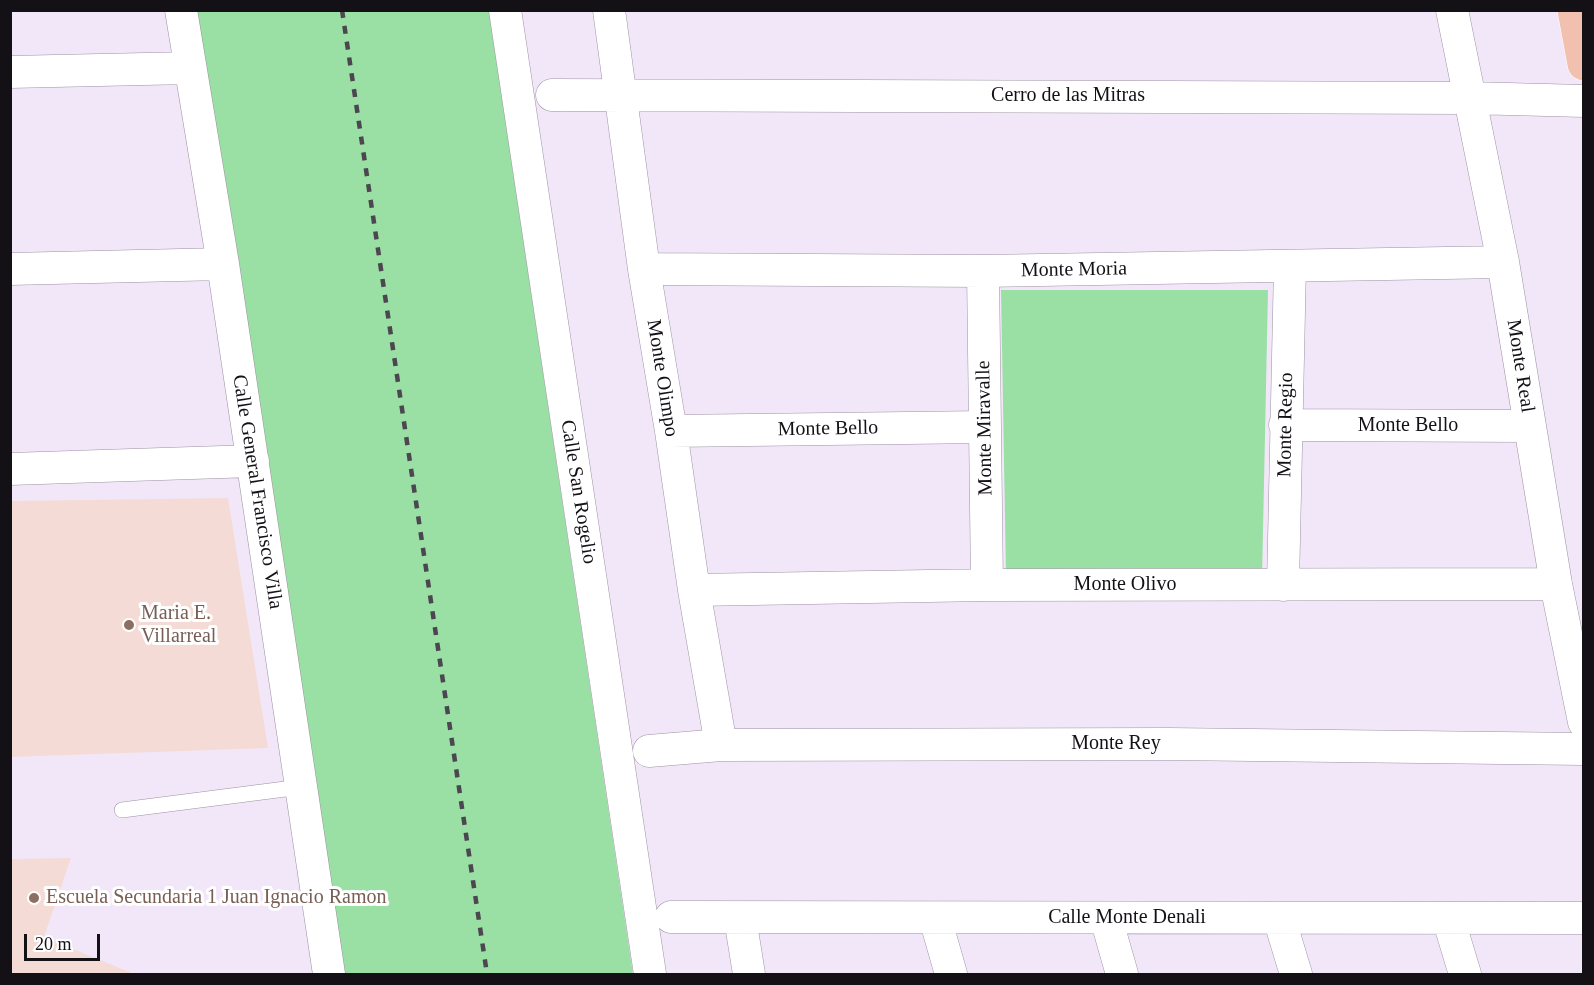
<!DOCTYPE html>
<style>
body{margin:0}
#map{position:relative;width:1594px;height:985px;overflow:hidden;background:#f2e7f9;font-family:Georgia,serif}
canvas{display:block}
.frame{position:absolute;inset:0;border:12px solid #131016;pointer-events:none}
.scale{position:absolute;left:24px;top:934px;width:76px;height:27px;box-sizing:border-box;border:3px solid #131016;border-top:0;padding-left:8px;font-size:18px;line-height:21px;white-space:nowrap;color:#131016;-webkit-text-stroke:4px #fff;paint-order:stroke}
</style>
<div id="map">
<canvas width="1594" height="985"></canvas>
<div class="frame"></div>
<div class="scale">20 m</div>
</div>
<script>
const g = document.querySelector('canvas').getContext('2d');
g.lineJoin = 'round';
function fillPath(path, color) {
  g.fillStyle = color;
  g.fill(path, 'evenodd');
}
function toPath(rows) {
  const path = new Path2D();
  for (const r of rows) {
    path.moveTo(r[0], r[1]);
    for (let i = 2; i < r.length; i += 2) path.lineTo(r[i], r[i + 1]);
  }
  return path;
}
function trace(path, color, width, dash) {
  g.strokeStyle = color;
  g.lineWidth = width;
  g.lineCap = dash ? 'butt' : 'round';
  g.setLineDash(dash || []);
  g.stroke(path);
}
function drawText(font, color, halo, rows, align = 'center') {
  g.font = font + ' Georgia,serif';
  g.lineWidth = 6;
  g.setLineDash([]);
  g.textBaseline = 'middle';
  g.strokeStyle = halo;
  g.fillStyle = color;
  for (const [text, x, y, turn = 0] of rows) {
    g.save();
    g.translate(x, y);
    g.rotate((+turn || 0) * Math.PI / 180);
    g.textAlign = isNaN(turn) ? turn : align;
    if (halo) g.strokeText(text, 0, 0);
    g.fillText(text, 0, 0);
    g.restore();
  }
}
fillPath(toPath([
 [228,498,268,748,11,757,11,501],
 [71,858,44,937,134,974,11,974,11,859]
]), '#f5dbd6');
fillPath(toPath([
 [195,11,489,11,633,974,345,974],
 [1001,290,1268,290,1262,579,1006,574]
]), '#9adfa4');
const service = toPath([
 [122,810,301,787]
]);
const minor = toPath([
 [181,10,223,264,329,974],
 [505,10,650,974],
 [609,10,644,269,671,431,694,590,721,745],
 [1452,10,1503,262,1556,584,1584,722],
 [10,72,189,68],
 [552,95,1470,98,1584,101],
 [10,269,223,264],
 [644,269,983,271,1503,262],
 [983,271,987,585],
 [1285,425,1530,426],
 [671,431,985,427],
 [10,469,253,461],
 [1283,585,1290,266],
 [694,590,987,585,1556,584],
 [649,751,721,745,1169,744,1584,749],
 [671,917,1584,918],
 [740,918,749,974],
 [935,918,951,974],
 [1106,918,1122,974],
 [1279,918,1296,974],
 [1448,918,1465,974]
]);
const primary = toPath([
 [1574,10,1584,64]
]);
trace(service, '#9c92a2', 16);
trace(minor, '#9c92a2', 33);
trace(primary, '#fff', 34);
trace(service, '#fff', 15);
trace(minor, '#fff', 32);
trace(primary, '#f2c0af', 33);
trace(toPath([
 [342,10,487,974]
]), '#4b464f', 4.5, [8, 8]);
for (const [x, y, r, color] of [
 [129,625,6,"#8d6e63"],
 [34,898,6,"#8d6e63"]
]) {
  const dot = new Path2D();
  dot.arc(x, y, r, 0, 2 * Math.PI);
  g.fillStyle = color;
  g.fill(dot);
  trace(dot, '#fff', 2);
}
drawText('20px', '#131016', '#fff', [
 ["Cerro de las Mitras",1068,96],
 ["Monte Moria",1074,270,-1],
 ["Monte Real",1520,366,81],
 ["Monte Olimpo",662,378,81],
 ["Monte Regio",1286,425,-89],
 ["Monte Bello",1408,426],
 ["Monte Miravalle",985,428,-91],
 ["Monte Bello",828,429,-1],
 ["Calle General Francisco Villa",257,492,81],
 ["Calle San Rogelio",578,492,81],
 ["Monte Olivo",1125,585],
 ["Monte Rey",1116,744],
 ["Calle Monte Denali",1127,918]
]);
drawText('20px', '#785e54', '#fff', [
 ["Maria E.",141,614],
 ["Villarreal",141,637],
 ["Escuela Secundaria 1 Juan Ignacio Ramon",46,898]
], 'left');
</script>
